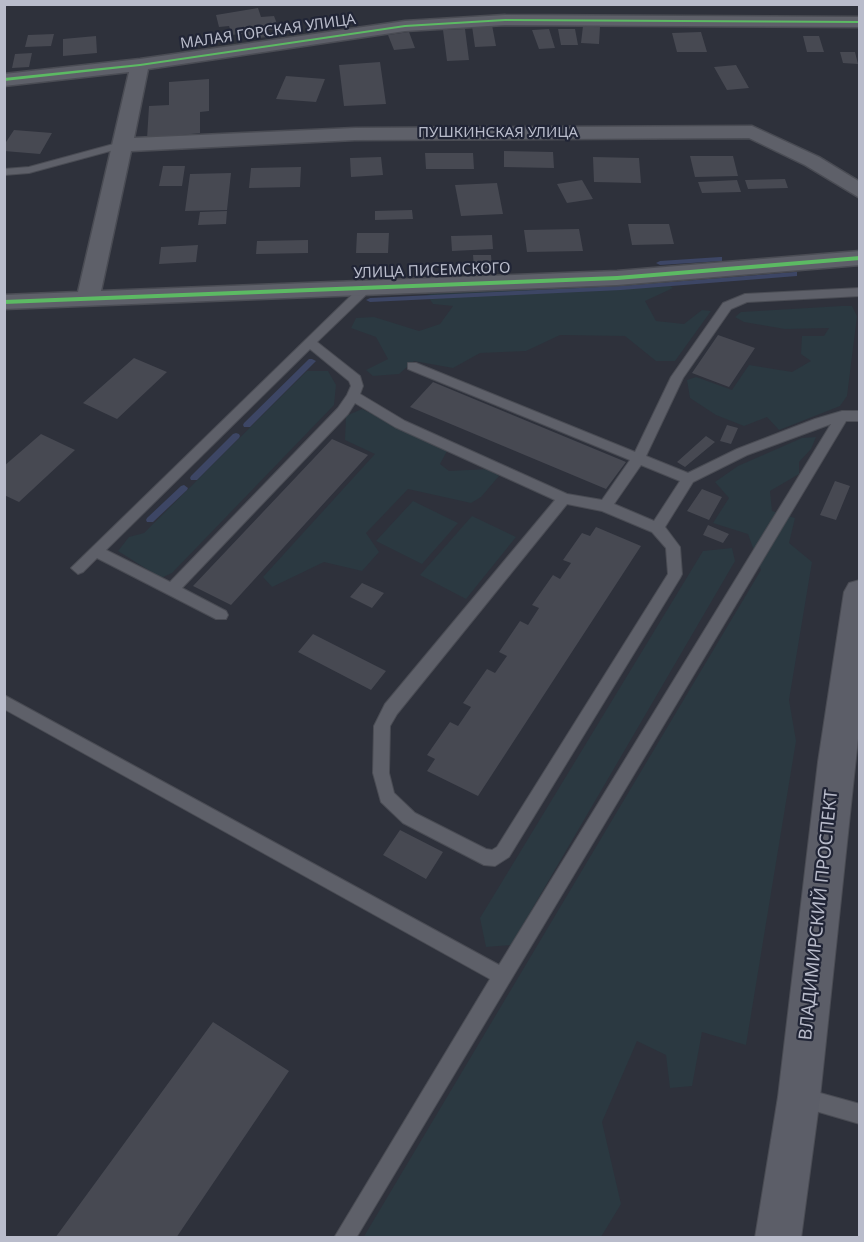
<!DOCTYPE html>
<meta charset="utf-8">
<style>
body{margin:0}
#map{position:relative;width:864px;height:1242px;overflow:hidden;background:#2e313b;font-family:"Noto Sans",sans-serif}
canvas{display:block}
.frame{position:absolute;inset:0;border:6px solid #b9bccb;pointer-events:none}
</style>
<div id="map">
<canvas width="864" height="1242"></canvas>
<div class="frame"></div>
</div>
<script>
const g = document.querySelector('canvas').getContext('2d');
g.lineJoin = 'round';
function fillPath(path, color) {
  g.fillStyle = color;
  g.fill(path, 'evenodd');
}
function toPath(rows) {
  const path = new Path2D();
  for (const r of rows) {
    path.moveTo(r[0], r[1]);
    for (let i = 2; i < r.length; i += 2) path.lineTo(r[i], r[i + 1]);
  }
  return path;
}
function trace(path, color, width, dash) {
  g.strokeStyle = color;
  g.lineWidth = width;
  g.lineCap = dash ? 'butt' : 'round';
  g.setLineDash(dash || []);
  g.stroke(path);
}
function drawText(font, color, halo, rows, align = 'center') {
  g.font = font + ' "Noto Sans",sans-serif';
  g.lineWidth = 4.5;
  g.setLineDash([]);
  g.textBaseline = 'middle';
  g.strokeStyle = halo;
  g.fillStyle = color;
  for (const [text, x, y, turn = 0] of rows) {
    g.save();
    g.translate(x, y);
    g.rotate((+turn || 0) * Math.PI / 180);
    g.textAlign = isNaN(turn) ? turn : align;
    if (halo) g.strokeText(text, 0, 0);
    g.fillText(text, 0, 0);
    g.restore();
  }
}
fillPath(toPath([
 [664,281,673,288,645,301,656,321,684,324,702,310,711,311,675,361,656,361,625,336,560,335,526,351,480,353,453,368,414,361,399,374,373,376,366,370,388,359,376,337,351,328,356,318,374,317,419,331,440,324,453,306,433,304,427,295,440,291],
 [842,306,852,306,857,316,847,396,840,406,779,430,767,417,744,426,716,415,690,398,687,380,696,377,732,390,749,365,792,372,811,361,801,354,802,336,824,336,829,328,785,329,744,322,735,317,741,312],
 [307,371,328,371,336,385,334,405,172,573,161,578,118,551,129,537,144,533],
 [362,409,447,451,440,464,449,471,489,469,499,476,481,497,471,503,408,489,366,533,379,552,362,571,324,562,272,587,263,577,375,454,345,440,346,416],
 [816,437,811,449,799,462,799,474,770,491,772,511,795,518,789,543,812,562,789,700,796,741,746,1045,702,1032,692,1086,670,1088,666,1055,637,1041,602,1122,621,1204,601,1237,363,1238,761,570,748,534,713,523,729,498,715,482,738,466,802,438],
 [413,501,458,523,422,564,376,541],
 [472,516,516,537,466,599,420,575],
 [732,548,735,561,511,945,486,947,480,918,703,551]
]), '#2b3941');
fillPath(toPath([
 [4,4,14,4,4,7,4,4],
 [720,257,722,257,722,261,660,265,656,263,660,261,720,257],
 [795,272,797,272,797,276,621,290,370,302,366,300,370,298,621,286,795,272],
 [309,359,312,359,316,361,250,427,244,427,243,425,244,423,309,359],
 [236,433,239,434,240,436,239,438,197,480,191,480,190,478,191,476,233,434,236,433],
 [184,485,188,488,187,490,153,522,147,522,146,520,147,518,181,486,184,485]
]), '#3d4665');
fillPath(toPath([
 [258,8,261,17,274,16,279,29,265,30,267,37,250,39,248,33,232,35,229,26,219,27,216,15],
 [492,25,496,46,475,47,472,26],
 [583,26,600,27,599,44,581,43],
 [465,29,469,60,447,61,443,30],
 [549,29,555,48,539,49,532,30],
 [558,29,575,29,578,45,561,45],
 [409,32,415,48,394,50,388,35],
 [701,32,707,52,677,52,672,33],
 [54,34,51,46,25,47,28,35],
 [96,36,97,53,63,56,63,39],
 [803,36,819,36,824,52,807,52],
 [840,52,855,52,858,64,843,63],
 [32,53,29,67,12,68,15,54],
 [380,62,386,104,344,106,339,65],
 [736,65,749,88,727,90,714,67],
 [286,76,325,79,316,102,276,99],
 [209,79,209,111,200,112,200,133,147,139,149,106,169,105,169,82],
 [14,130,52,133,40,154,4,151,4,145],
 [504,151,553,152,554,168,504,167],
 [425,153,473,153,474,169,426,169],
 [690,156,733,156,738,176,695,177],
 [381,157,383,175,351,177,350,158],
 [593,157,639,158,641,183,594,182],
 [163,166,185,166,182,186,159,186],
 [301,167,300,187,249,188,251,168],
 [231,173,227,210,185,211,190,174],
 [785,179,788,188,748,189,745,180],
 [582,180,593,199,567,203,557,184],
 [737,180,741,192,702,193,698,182],
 [497,183,503,214,461,216,455,185],
 [412,210,413,219,375,220,375,211],
 [227,211,226,224,198,225,200,212],
 [628,224,669,224,674,244,632,245],
 [579,229,583,251,527,252,524,230],
 [357,233,389,233,388,253,356,253],
 [492,235,493,249,452,251,451,236],
 [308,240,308,253,256,254,257,241],
 [198,245,196,262,159,264,161,247],
 [473,255,491,255,492,268,474,268],
 [718,335,755,348,729,387,692,373],
 [134,358,167,372,117,419,83,403],
 [433,382,527,421,626,462,606,489,410,407],
 [727,425,738,428,731,444,720,441],
 [41,434,75,450,19,502,4,495,4,466],
 [706,436,715,442,685,467,677,462],
 [332,439,368,455,231,605,193,586],
 [835,481,850,486,836,520,820,515],
 [702,489,722,497,709,520,687,511],
 [708,525,729,534,723,543,703,535],
 [596,527,641,546,478,796,427,771,435,759,427,755,450,722,458,726,471,707,463,703,487,669,495,673,507,656,499,652,520,621,528,625,539,608,532,605,553,575,560,579,571,563,563,560,582,533,590,536],
 [362,583,384,593,372,608,350,597],
 [313,634,386,671,371,690,298,652],
 [400,830,443,852,426,879,383,855],
 [213,1022,289,1071,176,1238,55,1238]
]), '#474952');
const service = toPath([
 [121,142,126,145,125,147,29,173,4,175,4,169,29,167,121,142],
 [367,283,373,287,371,290,317,342,360,376,363,386,360,394,405,421,567,494,602,500,630,460,408,369,408,363,416,363,635,452,671,377,723,303,745,294,860,288,860,296,747,302,731,309,683,378,646,456,688,473,737,449,815,419,842,411,860,411,860,421,846,421,356,1238,334,1238,490,979,4,709,4,695,499,965,831,424,747,455,693,482,665,527,680,547,682,574,680,578,509,857,495,866,484,865,403,823,381,802,373,773,374,726,385,704,555,500,395,427,355,403,348,414,182,588,226,611,228,615,226,619,216,619,97,558,83,572,78,574,71,568,363,284,367,283],
 [310,349,349,381,351,386,347,395,338,408,170,582,106,550,310,349],
 [641,465,680,481,654,521,614,504,641,465],
 [567,504,602,511,652,532,666,548,668,574,497,847,492,850,486,849,415,813,394,793,389,773,390,726,397,714,567,504],
 [802,1088,860,1104,860,1124,795,1105,792,1098,795,1091,802,1088]
]);
const minor = toPath([
 [505,15,860,17,860,27,505,25,405,31,148,69,134,138,355,128,752,126,819,157,860,182,860,198,805,165,749,138,355,140,131,151,101,291,617,271,860,251,860,265,617,285,4,309,4,295,78,292,129,72,4,86,4,74,140,59,405,21,505,15]
]);
const secondary = toPath([
 [860,580,860,720,820,1097,801,1238,755,1238,778,1097,818,762,844,592,849,583,860,580]
]);
trace(service, '#4a4c54', 2);
trace(minor, '#4a4c54', 3);
trace(secondary, '#4a4c54', 2);
fillPath(service, '#5e6069');
fillPath(minor, '#5e6069');
fillPath(secondary, '#5c5e68');
fillPath(toPath([
 [505,19,860,21,860,23,505,21,405,27,140,66,4,81,4,78,140,64,405,25,505,19],
 [860,256,860,260,617,280,4,304,4,300,617,276,860,256]
]), '#5cba63');
drawText('15px', '#b9bccb', '#212536', [
 ["МАЛАЯ ГОРСКАЯ УЛИЦА",268,32,-8],
 ["ПУШКИНСКАЯ УЛИЦА",498,133],
 ["УЛИЦА ПИСЕМСКОГО",432,271,-2]
]);
drawText('18px', '#b9bccb', '#212536', [
 ["ВЛАДИМИРСКИЙ ПРОСПЕКТ",819,915,-84]
]);
</script>
